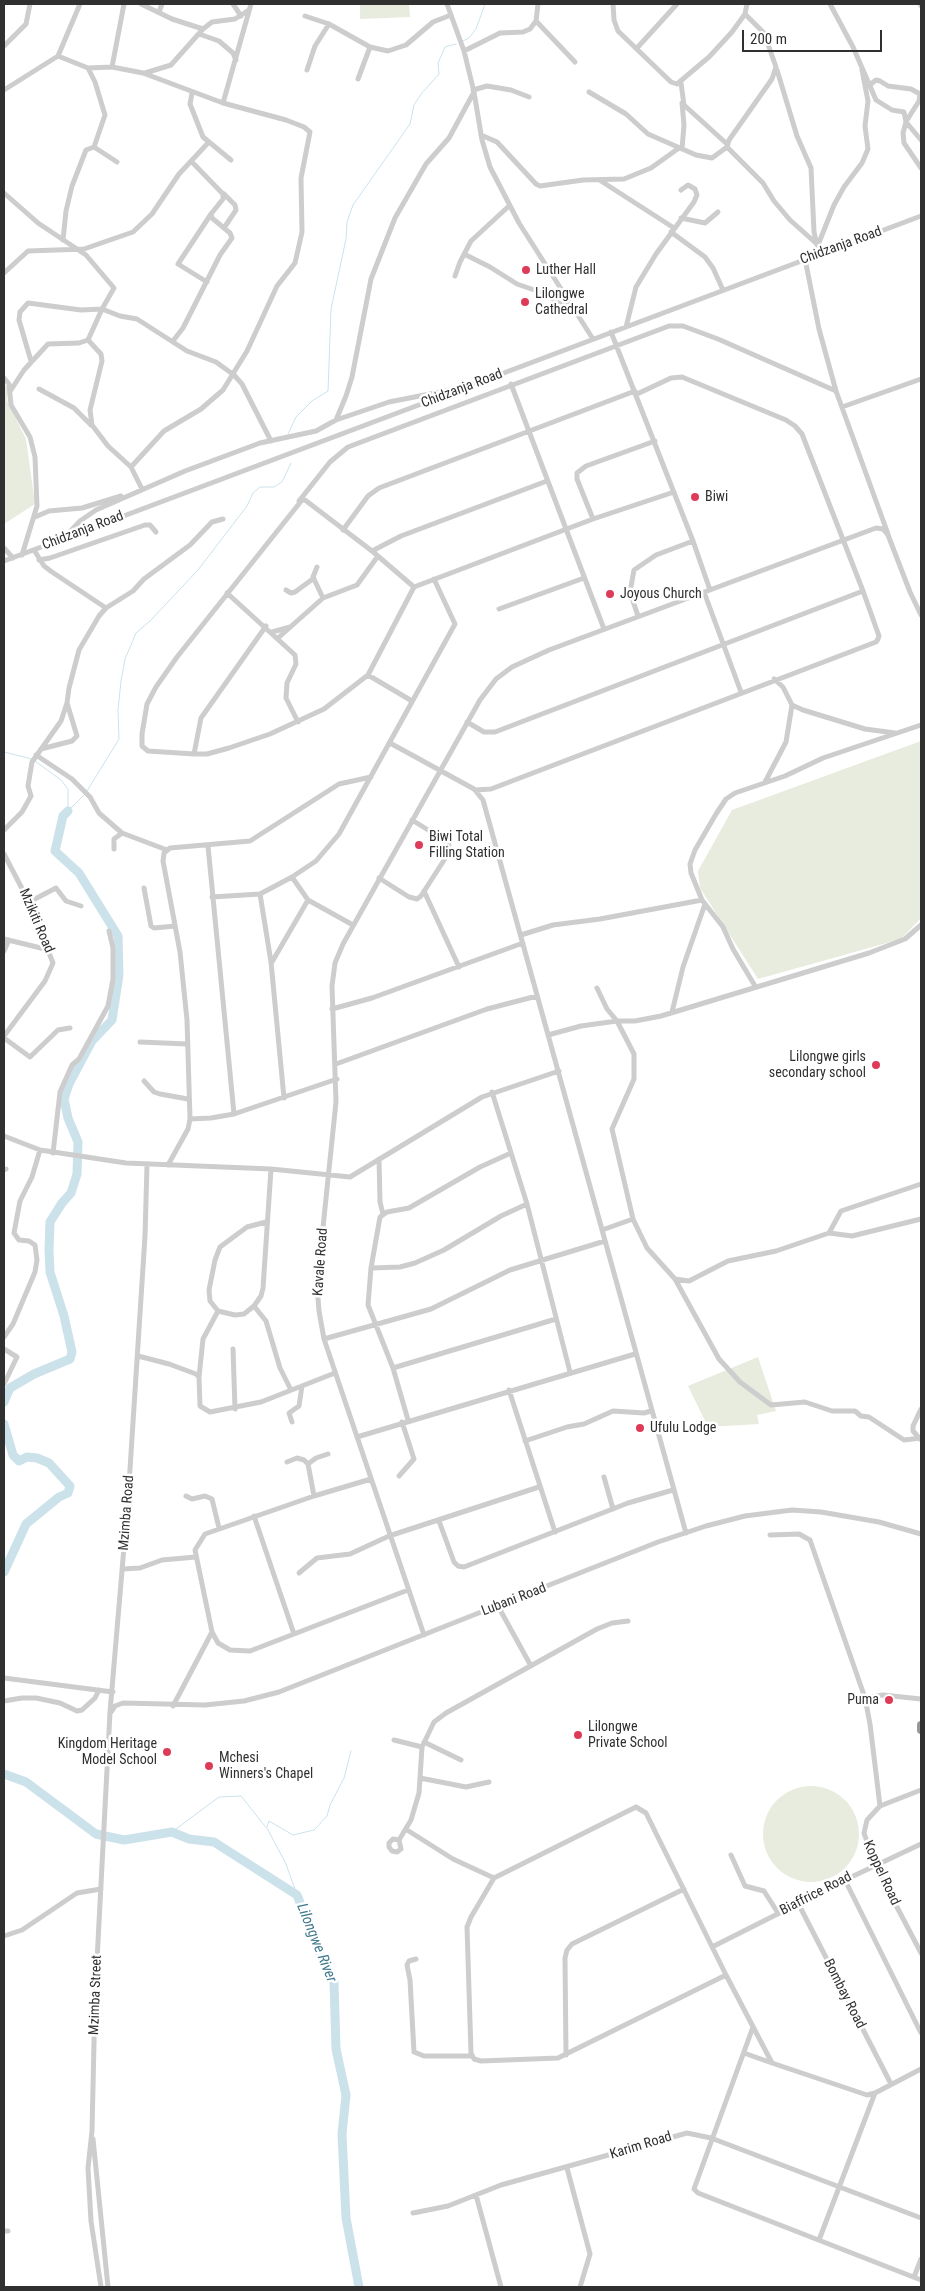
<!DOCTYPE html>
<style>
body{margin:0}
#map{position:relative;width:925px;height:2291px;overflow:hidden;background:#fff;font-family:"Roboto Condensed",sans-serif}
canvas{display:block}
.frame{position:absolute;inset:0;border:5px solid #303030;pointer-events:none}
.scale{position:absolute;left:742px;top:30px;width:140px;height:22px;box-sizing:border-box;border:2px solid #303030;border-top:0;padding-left:6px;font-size:15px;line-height:18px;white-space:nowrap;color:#303030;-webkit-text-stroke:4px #fff;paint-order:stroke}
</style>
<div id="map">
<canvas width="925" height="2291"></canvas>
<div class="frame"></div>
<div class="scale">200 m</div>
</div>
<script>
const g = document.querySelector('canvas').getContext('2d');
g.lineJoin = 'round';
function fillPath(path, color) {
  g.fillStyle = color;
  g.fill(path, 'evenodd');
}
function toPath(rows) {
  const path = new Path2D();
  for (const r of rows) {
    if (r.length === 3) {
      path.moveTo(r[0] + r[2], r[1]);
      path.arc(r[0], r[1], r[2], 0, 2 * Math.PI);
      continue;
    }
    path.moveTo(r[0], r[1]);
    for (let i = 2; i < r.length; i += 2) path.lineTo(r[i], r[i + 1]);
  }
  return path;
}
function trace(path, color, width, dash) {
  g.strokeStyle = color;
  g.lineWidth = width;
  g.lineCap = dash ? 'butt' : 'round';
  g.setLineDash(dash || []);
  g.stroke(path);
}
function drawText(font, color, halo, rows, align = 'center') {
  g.font = font + ' "Roboto Condensed",sans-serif';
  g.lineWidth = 5;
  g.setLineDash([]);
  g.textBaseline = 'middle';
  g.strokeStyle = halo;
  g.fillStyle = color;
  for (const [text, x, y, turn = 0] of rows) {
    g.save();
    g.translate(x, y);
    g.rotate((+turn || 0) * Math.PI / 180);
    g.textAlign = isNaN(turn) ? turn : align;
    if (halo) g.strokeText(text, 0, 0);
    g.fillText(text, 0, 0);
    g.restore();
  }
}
fillPath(toPath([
 [360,4,409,4,410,17,360,19],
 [4,384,8,388,7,400,26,439,35,504,4,524],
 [921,741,921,918,901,939,758,979,700,888,698,871,732,810],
 [758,1357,776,1411,757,1415,759,1424,708,1427,688,1386],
 [811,1834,48]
]), '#e7ecde');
trace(toPath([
 [463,41,469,38,476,29,485,4],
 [288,434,296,417,312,401,328,391,331,309,346,239,347,222,353,205,410,124,414,105,421,94,439,74,438,63,445,47,456,44],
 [4,752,32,759],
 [35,761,61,780,68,789,68,811],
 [87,791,119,739,118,710,121,681,125,659,136,633,150,621,198,570,247,506,253,493,260,487,274,487,282,482,291,463],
 [68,811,85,794],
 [267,1827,269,1821,293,1835,314,1830,327,1816,330,1805,344,1778,351,1751],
 [172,1832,219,1797,241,1796,268,1830,286,1864,297,1895]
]), '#cbe2eb', 1);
trace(toPath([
 [4,1402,10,1388,34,1374,70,1359,72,1352,64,1316,50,1272,49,1250,50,1222,62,1203,71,1193,77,1174,78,1142,68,1118,64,1099,69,1084,92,1041,112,1020,119,975,118,936,79,873,55,851,63,816,68,811],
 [4,1424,13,1455,19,1461,27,1457,37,1458,49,1463,70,1486,68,1493,59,1497,26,1524,4,1572],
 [4,1774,26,1782,96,1834,124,1840,172,1832,189,1839,214,1842,297,1895,325,1967,334,1982,336,2049,346,2095,342,2134,346,2218,359,2287]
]), '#cbe2eb', 9);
trace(toPath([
 [141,4,172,19,203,29],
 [233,4,241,16],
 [447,4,464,51,474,92,482,140,490,167,519,223,593,339],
 [613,4,614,20,618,31,671,82,677,84,709,57,732,32,745,14,747,4],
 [830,4,853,47,876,100,892,110,904,112,906,122,921,140],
 [920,4,921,6],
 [159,12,162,4],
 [745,14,764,33,776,67,772,79,729,140,727,147,763,183,774,201,790,220,818,245,821,254],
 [305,16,329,24,370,47,388,51,406,45,433,22,451,15],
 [536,21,575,62],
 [199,34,219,41,233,53,236,60],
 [4,46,26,24,30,4],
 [637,48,677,4],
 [464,51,500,33,523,32,530,29,536,21,538,4],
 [58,56,80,4],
 [112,67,124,4],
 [88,68,95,82,105,115,94,147],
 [307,70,315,46,329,24],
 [777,70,797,136,811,168,814,232,817,245],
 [145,73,171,65,203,29,212,22,235,19,249,10],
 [358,79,370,47],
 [681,83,684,105,727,144],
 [871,84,876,80,880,81,888,86,911,89,920,94,919,101,907,120],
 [4,90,58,56,88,68,112,67,143,73,223,103,286,120,304,127,310,132,301,178,302,232,295,263,277,286,247,351,223,390,201,409,164,431,131,467],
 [473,90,487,86,511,90,529,97],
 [589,92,626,114,648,134,696,155,712,158,727,147],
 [192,93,190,104,203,137,231,160],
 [223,103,251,4],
 [906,122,903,133,904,143,921,168],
 [481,135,497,142,536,184,540,186,583,180,624,179,651,168,679,148],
 [682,149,684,125,682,103],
 [601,181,674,228],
 [4,193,38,223,86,255,114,288,102,309,88,340,79,343,48,344,24,370,11,390],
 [224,194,235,205,236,210,224,228],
 [681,218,705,223,718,212],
 [671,232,705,257,713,268,723,290],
 [63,240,66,211,72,186,86,150,94,147,117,162],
 [818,245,834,205,844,187,862,163,868,149,865,126,868,101,862,70],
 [464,254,490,267,517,284,543,293,559,303,568,303],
 [805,259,819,329,836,391,888,534],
 [4,273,28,251,84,249,133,232,152,214,179,174,208,143],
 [455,276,460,262,471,241,509,206],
 [207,282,178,264,211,214],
 [626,327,636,287,656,254,694,202,697,195,695,189,688,185,681,190],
 [611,332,693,541,710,590],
 [88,340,101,354,102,361,90,410,92,425,108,446,131,467,142,489],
 [173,341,183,328,220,255,232,238,230,233,212,218,211,214,223,199,223,194,191,161],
 [31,361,19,320,20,312,28,303,81,310,102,309,120,316,137,319,187,351,216,362,234,375,242,384,271,441],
 [4,378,9,384,11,405,30,437,35,457,37,506,22,555],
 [511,384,604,629],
 [39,389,74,408,91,425],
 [842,407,921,379],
 [336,420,346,396,352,377,371,279,395,218,426,164,449,138,474,92],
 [299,501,330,462,348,447,669,326,683,326,718,339,836,391],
 [35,517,49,511,82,508,121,496],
 [593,519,577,479,577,473,586,466,655,441],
 [343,530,368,496,379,488,635,391],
 [64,538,80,521,96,510,185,471,260,443,316,431,336,420,389,402,455,389],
 [4,548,13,558],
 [34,550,44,566,52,572,106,608],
 [372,551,401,536,547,481],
 [39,560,50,558,145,525,150,525,156,532],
 [4,561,921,216],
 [317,567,313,577,323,598],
 [286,590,291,593,295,592,314,578],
 [704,592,741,692],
 [227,593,295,655,296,664,287,683,286,698,298,722],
 [499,609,584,578],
 [638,616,630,592,634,570,656,555,693,541],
 [272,632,290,627],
 [278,638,323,598,357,585,378,556],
 [368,675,324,709,270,734,229,748,207,754,194,754,148,751,142,746,142,734,147,704,156,687,177,657,302,500,305,500,372,551,414,587],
 [774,679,783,687,792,705,803,710,865,729,895,733],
 [412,701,368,675,414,587,593,519,674,492],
 [467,722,484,732,495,732,863,591],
 [390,743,474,789,483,800,686,1533],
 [41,749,72,741,77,736,67,703],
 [194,754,201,718,266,626],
 [36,755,72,779,90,797,99,813,122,833],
 [765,782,786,742,792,705],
 [475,790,491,789,876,642,878,639,879,636,863,591,802,434,795,426,786,420,682,377,671,378,637,394],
 [4,830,22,812,31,796,28,786,32,762,61,721,67,703,69,688,79,650,99,616,106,608,133,591,144,579,190,545,212,522,223,519],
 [208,846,234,1114],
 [114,849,114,839,122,833,167,850],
 [4,854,29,902,53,963,45,981,4,1036],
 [292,877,308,900,353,925],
 [379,878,409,897,417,899,421,896,448,854,449,843,412,820],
 [144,888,151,926,154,928,175,926],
 [424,891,459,967],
 [260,894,271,962,284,1098],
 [212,897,260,894,292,877,316,861,339,834,455,624,434,579],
 [29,902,56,888,66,901,81,906],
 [521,935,553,925,600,919,702,900],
 [4,939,49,950],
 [4,951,9,940],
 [272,962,308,900],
 [755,986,733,949,723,927,702,900,691,873,690,864,695,850,716,814,726,799,735,793,785,776,823,758,921,725],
 [597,988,607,1009,617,1021,635,1021,661,1016,869,953,905,939,921,925],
 [332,1009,372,998,523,943],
 [672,1012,683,967,705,904],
 [548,1035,581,1026,617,1021,634,1054,634,1079,612,1129,633,1219,647,1248,675,1279,719,1359,740,1382,771,1405,805,1402,832,1411,855,1411,861,1416,869,1417,904,1440,921,1438],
 [4,1038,30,1057,58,1030,70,1028],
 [140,1042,187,1044],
 [336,1064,487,1009,537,996],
 [144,1081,154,1092,160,1094,188,1099],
 [492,1092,527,1204,570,1372],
 [190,1119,211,1118,234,1114,337,1079],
 [4,1136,40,1150,126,1163,271,1169,350,1177,482,1097,559,1071],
 [53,1153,60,1092,72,1065,79,1059,108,1006,113,979,113,948,109,931],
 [379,1159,380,1202,383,1214],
 [168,1165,188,1129,190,1119,187,1020,180,952,163,861,164,853,170,848,250,841,339,784,371,777],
 [4,1170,6,1169],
 [266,1222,247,1227,220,1247,215,1260,209,1290,210,1301,218,1311,235,1315,244,1314,254,1306,261,1296,263,1288,271,1169],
 [602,1230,633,1219],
 [829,1233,841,1211,921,1184],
 [371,1268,400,1267,415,1263,444,1250,501,1216,527,1204],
 [675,1279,689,1281,728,1261,776,1251,829,1233,852,1236,921,1219],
 [254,1306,266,1321,280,1368,291,1390],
 [4,1337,13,1324,35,1272,37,1260,35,1245,29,1241,19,1240,14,1233,20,1201,32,1177,40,1150],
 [324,1339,431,1309,510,1270,605,1241],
 [4,1349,17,1357,4,1384],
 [233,1349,235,1409],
 [138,1356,169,1364,196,1374,199,1377,200,1406,210,1412,261,1402,335,1373],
 [393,1368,556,1319],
 [199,1377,203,1339,218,1311],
 [509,1390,555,1532],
 [408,1420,393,1368,368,1305,371,1268,380,1217,387,1212,409,1208,480,1167,511,1153],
 [292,1422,289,1413,299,1406,302,1386],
 [357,1437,635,1354],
 [920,1439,913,1431,913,1426,921,1409],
 [525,1441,567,1427,584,1424,613,1411,644,1413,651,1411],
 [287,1462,297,1458,304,1460,308,1464,314,1496],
 [308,1464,316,1458,328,1454],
 [399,1476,414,1459,402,1422],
 [604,1477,613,1509],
 [371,1479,314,1496,205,1534,195,1550,212,1632,218,1643,230,1650,250,1651,408,1590],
 [186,1496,192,1499,205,1496,212,1499,219,1528],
 [254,1516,294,1634],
 [439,1521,454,1562,458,1566,464,1567,628,1503,673,1490],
 [770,1535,799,1534,810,1540,865,1698,870,1724,880,1806],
 [123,1569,140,1568,162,1560,196,1557],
 [299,1573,317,1558,350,1554,389,1536,539,1487],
 [498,1606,531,1666],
 [424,1635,324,1339,319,1311,317,1285,336,1102,332,986,335,963,343,944,480,700,496,679,512,667,549,650,876,528,883,529,888,535,910,592,921,615],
 [4,1678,113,1692],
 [865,1698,883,1695,921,1699],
 [4,1701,22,1698,36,1698,60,1703,77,1711,82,1710,95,1698,99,1690],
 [173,1706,212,1632],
 [111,1712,115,1706,123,1703,205,1705,244,1701,279,1692,658,1542,706,1526,745,1516,792,1510,821,1512,879,1522,921,1534],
 [394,1740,422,1747],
 [424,1742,461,1760],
 [420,1778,466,1787,489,1782],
 [921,1790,880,1806,867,1820,864,1833,875,1865,921,1953],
 [407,1830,453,1859,494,1878],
 [399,1840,393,1839,389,1843,389,1847,392,1851,397,1852,401,1849,399,1840,411,1820,419,1793,422,1747,434,1722,446,1713,597,1629,612,1623,628,1621],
 [731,1855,745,1886,764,1891,778,1913],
 [845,1880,921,2033],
 [798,1903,891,2084],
 [4,1936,22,1930,77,1893,101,1889],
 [712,1947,845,1880,921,1844],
 [416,1959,409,1961,407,1965,410,1980,414,2052,424,2056,472,2056],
 [726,1975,558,2058,481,2061,474,2059,471,2053,467,1927,471,1917,494,1878,636,1807,646,1813,726,1975,772,2063,867,2095,875,2093,921,2069],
 [753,2027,694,2189,698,2193,921,2280],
 [744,2053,772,2063],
 [566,2055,565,1958,567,1950,572,1944,684,1889],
 [93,2139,108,2287],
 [567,2168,590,2254,580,2287],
 [476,2195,501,2287],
 [413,2213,448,2206,501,2185,687,2133,711,2138,921,2218],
 [4,2231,8,2231],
 [819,2240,875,2093],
 [914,2277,921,2259],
 [101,2287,91,2221,88,2168,92,2131,95,1999,110,1712,128,1500,145,1236,147,1165]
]), '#cdcdcd', 5);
trace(toPath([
 [921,1725,921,1730]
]), '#979797', 8);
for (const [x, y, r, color] of [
 [526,270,5,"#dd3b58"],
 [525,302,5,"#dd3b58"],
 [695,497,5,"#dd3b58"],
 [610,594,5,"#dd3b58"],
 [419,845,5,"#dd3b58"],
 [876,1065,5,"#dd3b58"],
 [640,1428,5,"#dd3b58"],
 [889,1700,5,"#dd3b58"],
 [578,1735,5,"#dd3b58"],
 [167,1752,5,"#dd3b58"],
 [209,1766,5,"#dd3b58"]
]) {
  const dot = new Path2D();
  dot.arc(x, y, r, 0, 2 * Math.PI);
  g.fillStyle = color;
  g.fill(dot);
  trace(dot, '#fff', 2);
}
drawText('14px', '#303030', '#fff', [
 ["Chidzanja Road",841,246,-20],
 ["Chidzanja Road",462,389,-21],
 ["Chidzanja Road",83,531,-21],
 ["Mzikiti Road",36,921,67],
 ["Kavale Road",321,1262,-86],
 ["Mzimba Road",127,1513,-86],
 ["Lubani Road",514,1600,-21],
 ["Koppel Road",881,1873,65],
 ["Biaffrice Road",816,1894,-27],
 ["Bombay Road",844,1994,63],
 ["Mzimba Street",96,1995,-88],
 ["Karim Road",641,2146,-17]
]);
drawText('14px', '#303030', '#fff', [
 ["Luther Hall",536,270],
 ["Lilongwe",535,294],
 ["Cathedral",535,310],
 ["Biwi",705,497],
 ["Joyous Church",620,594],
 ["Biwi Total",429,837],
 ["Filling Station",429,853],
 ["Lilongwe girls",866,1057,"right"],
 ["secondary school",866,1073,"right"],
 ["Ufulu Lodge",650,1428],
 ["Puma",879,1700,"right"],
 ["Lilongwe",588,1727],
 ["Private School",588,1743],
 ["Kingdom Heritage",157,1744,"right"],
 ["Model School",157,1760,"right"],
 ["Mchesi",219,1758],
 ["Winners's Chapel",219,1774]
], 'left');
drawText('italic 15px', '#41798e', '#fff', [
 ["Lilongwe River",316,1943,68]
]);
</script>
